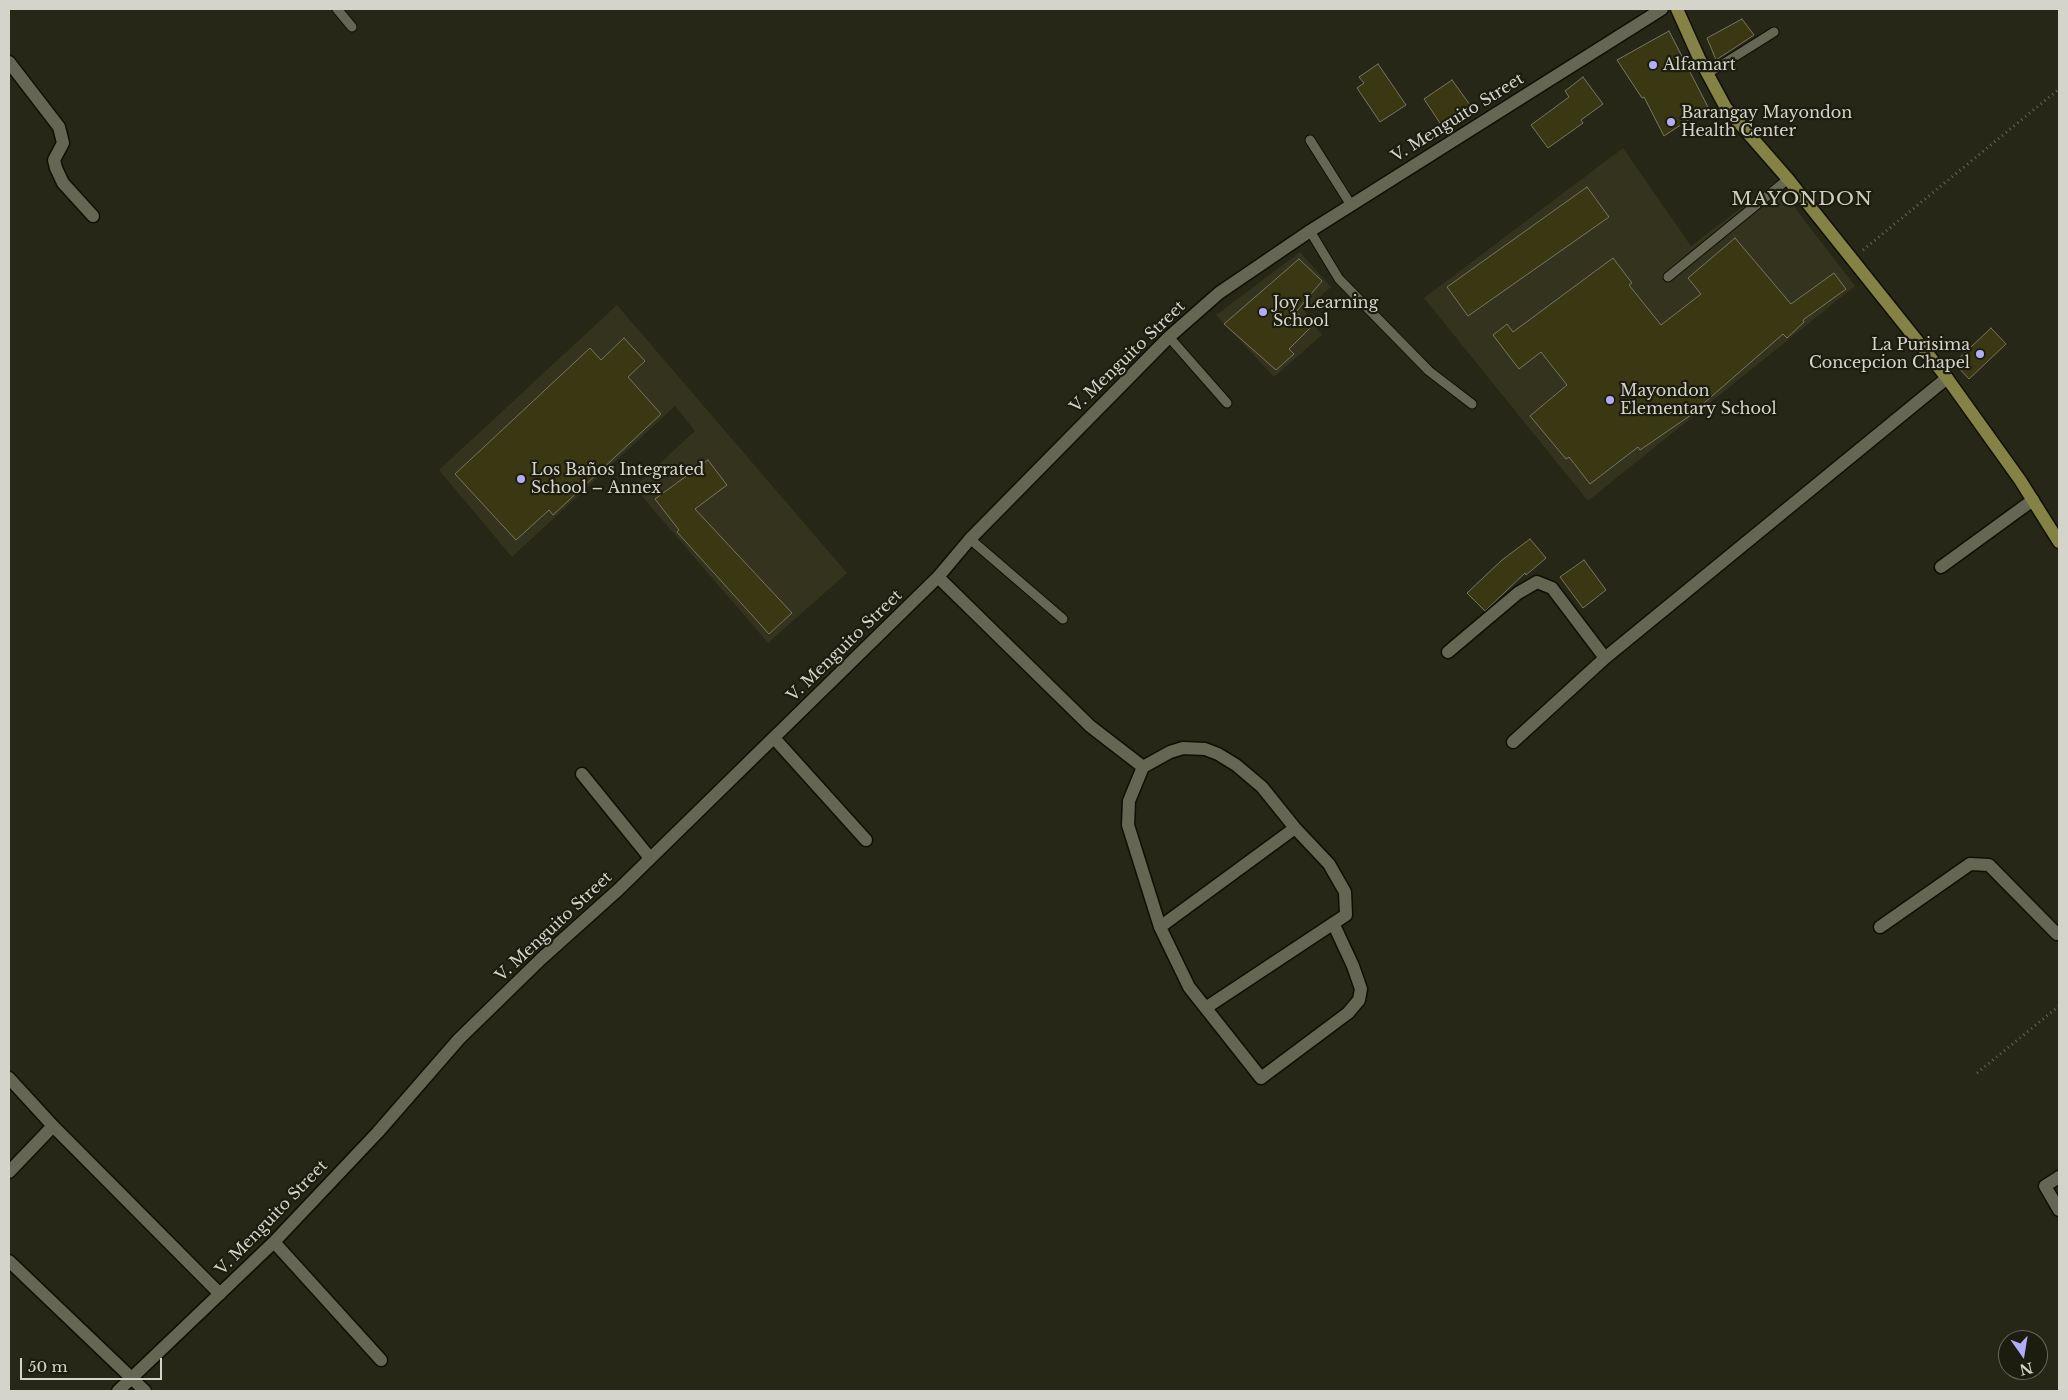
<!DOCTYPE html>
<meta charset="utf-8">
<style>
body{margin:0}
#map{position:relative;width:2068px;height:1400px;overflow:hidden;background:#272718;font-family:"Libre Baskerville",serif}
canvas{display:block}
.frame{position:absolute;inset:0;border:10px solid #d4d4cb;pointer-events:none}
.north{position:absolute;left:1998px;top:1330px;width:50px;height:50px;box-sizing:border-box;background:#1d1d0f;border:1px solid #66665a;border-radius:50%;rotate:167deg;font-size:14px;font-weight:700;line-height:20px;text-align:center;color:#d4d4cb}
.north::after{content:'';display:block;margin:auto;width:18px;height:22px;background:#b3adf9;clip-path:polygon(50% 0,100% 100%,50% 72%,0 100%)}
.scale{position:absolute;left:20px;top:1358px;width:142px;height:22px;box-sizing:border-box;border:2px solid #d4d4cb;border-top:0;padding-left:6px;font-size:15px;line-height:18px;white-space:nowrap;color:#d4d4cb;-webkit-text-stroke:4px #1d1d0f;paint-order:stroke}
</style>
<div id="map">
<canvas width="2068" height="1400"></canvas>
<div class="frame"></div>
<div class="north">N</div>
<div class="scale">50 m</div>
</div>
<script>
const g = document.querySelector('canvas').getContext('2d');
g.lineJoin = 'round';
function fillPath(path, color) {
  g.fillStyle = color;
  g.fill(path, 'evenodd');
}
function toPath(rows) {
  const path = new Path2D();
  for (const r of rows) {
    path.moveTo(r[0], r[1]);
    for (let i = 2; i < r.length; i += 2) path.lineTo(r[i], r[i + 1]);
  }
  return path;
}
function trace(path, color, width, dash) {
  g.strokeStyle = color;
  g.lineWidth = width;
  g.lineCap = dash ? 'butt' : 'round';
  g.setLineDash(dash || []);
  g.stroke(path);
}
function drawText(font, color, halo, rows, align = 'center') {
  g.font = font + ' "Libre Baskerville",serif';
  g.lineWidth = 4.5;
  g.setLineDash([]);
  g.textBaseline = 'middle';
  g.strokeStyle = halo;
  g.fillStyle = color;
  for (const [text, x, y, turn = 0] of rows) {
    g.save();
    g.translate(x, y);
    g.rotate((+turn || 0) * Math.PI / 180);
    g.textAlign = isNaN(turn) ? turn : align;
    if (halo) g.strokeText(text, 0, 0);
    g.fillText(text, 0, 0);
    g.restore();
  }
}
fillPath(toPath([
 [1623,148,1691,246,1775,182,1855,286,1588,501,1424,298],
 [1300,252,1331,287,1304,310,1322,335,1274,377,1216,315],
 [617,305,847,573,768,643,634,487,695,431,675,406,512,557,439,470]
]), '#33331e');
const building = toPath([
 [1742,19,1754,35,1716,60,1707,38,1742,19],
 [1669,31,1708,107,1664,136,1644,97,1642,98,1617,60,1669,31],
 [1378,64,1406,105,1380,122,1357,88,1364,83,1359,77,1378,64],
 [1583,77,1603,104,1581,120,1583,123,1548,148,1531,125,1569,97,1565,91,1583,77],
 [1452,80,1473,109,1444,129,1424,99,1452,80],
 [1587,187,1609,217,1468,316,1447,287,1587,187],
 [1735,238,1791,304,1834,273,1846,289,1803,320,1804,322,1787,338,1783,334,1688,417,1640,450,1638,447,1590,484,1569,457,1566,459,1530,416,1567,385,1541,352,1519,369,1493,335,1507,324,1513,332,1613,258,1632,283,1629,285,1661,325,1701,294,1688,278,1735,238],
 [1299,259,1322,281,1296,312,1312,326,1289,349,1294,354,1276,370,1224,324,1299,259],
 [1991,328,2006,344,1969,379,1954,363,1991,328],
 [624,338,645,361,628,377,661,414,553,515,549,510,516,540,455,474,590,348,601,360,624,338],
 [708,460,727,485,695,509,792,613,769,634,677,532,679,530,655,499,708,460],
 [1530,539,1546,558,1526,575,1525,573,1485,611,1467,593,1502,560,1530,539],
 [1584,560,1606,590,1583,608,1560,577,1584,560]
]);
fillPath(building, '#3a3812');
trace(building, '#767665', 1);
const lane = toPath([
 [337,9,352,27],
 [1707,74,1774,32],
 [1310,140,1351,205],
 [1310,231,1339,279,1429,371,1472,404],
 [1668,277,1788,179],
 [1169,337,1227,403],
 [970,539,1063,619]
]);
const street = toPath([
 [9,62,59,127,63,143,54,160,56,168,63,183,93,216],
 [1941,567,2033,500],
 [938,577,1090,726,1143,767,1129,801,1128,825,1160,927,1189,987,1261,1078,1348,1013,1359,1000,1361,989,1353,966,1334,925],
 [1448,652,1518,593,1537,582,1552,588,1605,658],
 [774,738,866,840],
 [1513,742,1605,658,1947,378],
 [1143,767,1170,752,1183,748,1205,749,1218,754,1236,765,1262,787,1295,828,1329,864,1345,892,1346,915,1207,1007],
 [582,774,650,858],
 [1160,927,1295,828],
 [1880,927,1970,864,1989,865,2057,934,2059,933],
 [9,1078,53,1126,220,1294],
 [9,1172,53,1126],
 [2059,1177,2045,1186,2059,1210],
 [274,1242,381,1360],
 [9,1261,145,1391],
 [118,1391,274,1242,378,1132,459,1039,541,959,618,890,938,577,970,539,1169,337,1219,293,1310,231,1662,9]
]);
const secondary = toPath([
 [1677,9,1699,58,1726,108,1788,179,1947,378,2020,480,2059,542]
]);
trace(lane, '#100f04', 11);
trace(street, '#100f04', 15);
trace(secondary, '#100f04', 15);
trace(toPath([
 [1863,250,2059,89],
 [1977,1073,2059,1006]
]), '#68685b', 3, [1, 4]);
trace(lane, '#665', 9);
trace(street, '#665', 12);
trace(secondary, '#848245', 12);
for (const [x, y, r, color] of [
 [1653,65,5,"#b3adf9"],
 [1671,122,5,"#b3adf9"],
 [1263,312,5,"#b3adf9"],
 [1980,354,5,"#b3adf9"],
 [1610,400,5,"#b3adf9"],
 [521,479,5,"#b3adf9"]
]) {
  const dot = new Path2D();
  dot.arc(x, y, r, 0, 2 * Math.PI);
  g.fillStyle = color;
  g.fill(dot);
  trace(dot, '#1d1d0f', 2);
}
drawText('16px', '#d4d4cb', '#1d1d0f', [
 ["Alfamart",1663,65],
 ["Barangay Mayondon",1681,113],
 ["Health Center",1681,131],
 ["Joy Learning",1273,303],
 ["School",1273,321],
 ["La Purisima",1970,345,"right"],
 ["Concepcion Chapel",1970,363,"right"],
 ["Mayondon",1620,391],
 ["Elementary School",1620,409],
 ["Los Baños Integrated",531,470],
 ["School – Annex",531,488]
], 'left');
drawText('16px', '#d4d4cb', '#1d1d0f', [
 ["V. Menguito Street",1458,118,-32],
 ["V. Menguito Street",1128,357,-44],
 ["V. Menguito Street",845,646,-44],
 ["V. Menguito Street",554,927,-43],
 ["V. Menguito Street",272,1218,-46]
]);
g.letterSpacing = '1px';
drawText('19px', '#cdcdbb', '#1d1d0f', [
 ["MAYONDON",1802,200]
]);
g.letterSpacing = '0px';
</script>
